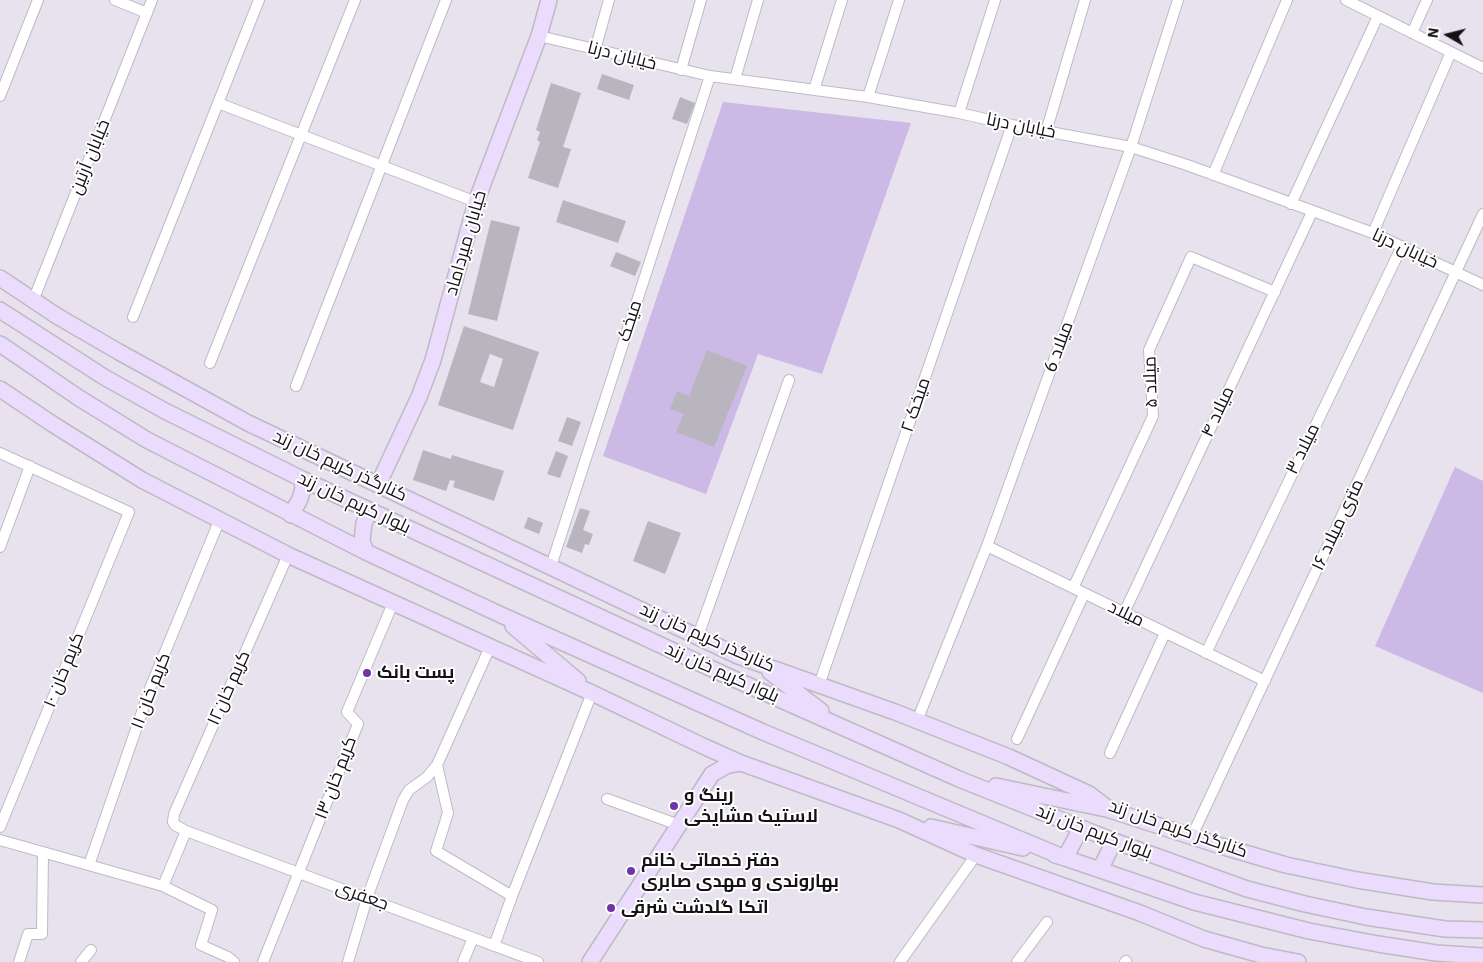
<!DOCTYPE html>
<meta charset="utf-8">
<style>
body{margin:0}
#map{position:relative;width:1483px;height:962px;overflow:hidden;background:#e7e2ed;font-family:"IBM Plex Sans",sans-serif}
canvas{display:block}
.north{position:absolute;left:1423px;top:10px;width:50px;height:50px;-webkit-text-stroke:4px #fff;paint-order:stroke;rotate:278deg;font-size:14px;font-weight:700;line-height:20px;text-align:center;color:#141216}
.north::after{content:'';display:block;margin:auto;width:18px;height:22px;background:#141216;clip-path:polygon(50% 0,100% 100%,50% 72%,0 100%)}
</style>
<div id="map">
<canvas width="1483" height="962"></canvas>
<div class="north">N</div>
</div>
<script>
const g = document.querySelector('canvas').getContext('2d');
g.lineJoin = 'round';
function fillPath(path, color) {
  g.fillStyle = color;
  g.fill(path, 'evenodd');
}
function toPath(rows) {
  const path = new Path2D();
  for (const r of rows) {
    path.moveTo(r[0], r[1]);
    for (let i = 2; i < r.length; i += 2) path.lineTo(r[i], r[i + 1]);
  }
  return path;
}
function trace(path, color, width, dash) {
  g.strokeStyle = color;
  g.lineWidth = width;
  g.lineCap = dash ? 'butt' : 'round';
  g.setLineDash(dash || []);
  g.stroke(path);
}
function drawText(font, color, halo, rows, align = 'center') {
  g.font = font + ' "IBM Plex Sans",Cairo,sans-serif';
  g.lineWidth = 4;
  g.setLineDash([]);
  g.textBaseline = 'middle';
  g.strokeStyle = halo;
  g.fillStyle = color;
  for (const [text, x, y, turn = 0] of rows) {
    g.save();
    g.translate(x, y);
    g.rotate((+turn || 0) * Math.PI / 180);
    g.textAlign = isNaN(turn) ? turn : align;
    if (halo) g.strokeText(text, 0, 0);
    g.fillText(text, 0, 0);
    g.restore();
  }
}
fillPath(toPath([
 [723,102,911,123,822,374,758,354,706,494,603,456],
 [1455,467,1483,481,1483,693,1375,646]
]), '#ccb9e5');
fillPath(toPath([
 [602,74,634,85,629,100,597,89],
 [551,83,581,93,563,147,571,149,558,188,528,178,540,142,537,140,540,132,536,130],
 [680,97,695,103,687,124,672,119],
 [563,200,626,221,618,243,556,222],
 [491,220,520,227,497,321,468,314],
 [616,252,641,262,635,276,610,266],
 [464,326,539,352,513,430,438,405],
 [490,354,503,359,494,387,480,382],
 [707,350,747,366,714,447,676,432,684,414,670,409,677,391,689,396],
 [567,417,581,422,572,446,558,441],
 [423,450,451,459,452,455,504,471,494,501,453,487,455,481,450,480,446,491,413,480],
 [556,451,568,456,560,478,547,474],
 [580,508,590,511,583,530,593,534,589,545,585,544,582,553,566,547],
 [528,517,543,523,539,534,524,528],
 [648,521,681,533,665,574,633,561]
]), '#b9b5bf');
const street = toPath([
 [115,0,147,13],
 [1346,0,1483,68],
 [1412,33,1427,0],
 [539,36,710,76,868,97,959,113,1012,125,1131,147,1187,165,1373,233,1483,285],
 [595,50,609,0],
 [681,70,701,0],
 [735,79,758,0],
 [814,90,842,0],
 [0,96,38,0],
 [868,97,899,0],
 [218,103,476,202],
 [959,113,995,0],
 [1046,132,1085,0],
 [1213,175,1287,0],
 [1291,204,1378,16],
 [1373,233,1451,52],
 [33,301,152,0],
 [133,317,259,0],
 [210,363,355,0],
 [296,386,446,0],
 [0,453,129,512,0,827],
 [987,546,1265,681],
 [0,547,30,466],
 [288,555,174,814,173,822,175,825,186,831,538,962],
 [551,566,710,76],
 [1073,588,1153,416,1149,350,1191,257,1275,292],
 [1124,613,1312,212],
 [698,636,789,380],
 [1206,653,1402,246],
 [819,685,1012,125],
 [917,721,987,546,1131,147,1178,0],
 [1017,739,1084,594],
 [1110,753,1165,633],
 [437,765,448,813,436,851,512,896],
 [607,799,679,825],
 [1192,836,1483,214],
 [0,840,163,886,212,910,201,945,228,957,234,962],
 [89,865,151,686,220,519],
 [163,886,186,831],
 [494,946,512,896,592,693],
 [19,962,28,934,42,934,43,852],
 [81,962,91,950],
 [263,962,358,724,347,712,393,603],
 [348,962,367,898,403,800,409,790,427,777,437,765,490,647],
 [463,962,473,938],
 [900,962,976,855],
 [1017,962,1047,922],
 [1125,962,1126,961]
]);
const secondary = toPath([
 [0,278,57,316,119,352,248,423,738,656,895,712,1009,757,1089,794,1110,810,1221,846,1286,865,1357,880,1433,892,1483,895],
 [0,310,104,377,165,411,302,479,734,679,959,779,1114,841,1247,889,1305,904,1366,917,1445,929,1483,930],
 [0,344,79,398,147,440,366,552,499,614,763,732,1065,858,1194,902,1309,931,1378,944,1436,953,1483,956],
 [0,389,54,425,142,480,288,555,592,693,703,746,741,763,899,820,976,855,1140,913,1204,939,1261,955,1298,962],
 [378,485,419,397,433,360,476,202,539,36,549,0],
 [291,515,300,499,303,488,302,479],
 [366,552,362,541,364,523,367,516,374,512],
 [513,626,578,681],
 [770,672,821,711],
 [996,786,1106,809],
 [931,827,1023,848],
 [1055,855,1065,858,1081,828],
 [1100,870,1114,841],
 [590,962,712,774,728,765,741,763]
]);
trace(street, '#bebac5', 12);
trace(secondary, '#bebac5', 18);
trace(street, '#fff', 10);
trace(secondary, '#ebdbfd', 15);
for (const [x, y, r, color] of [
 [367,673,5,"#7033a8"],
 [674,806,5,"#7033a8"],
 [631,871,5,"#7033a8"],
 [611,908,5,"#7033a8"]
]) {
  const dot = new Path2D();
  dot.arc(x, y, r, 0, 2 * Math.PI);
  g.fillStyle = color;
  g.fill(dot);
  trace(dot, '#fff', 2);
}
drawText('18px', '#141216', '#fff', [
 ["خیابان درنا",622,56,14],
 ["خیابان درنا",1021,126,11],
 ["خیابان آرتین",90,157,-68],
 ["خیابان میرداماد",466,243,-74],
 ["خیابان درنا",1405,249,25],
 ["میخک",630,321,-72],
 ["میلاد 6",1059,347,-70],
 ["میلاد ۵",1151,382,-92],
 ["میخک ۲",916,405,-71],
 ["میلاد ۴",1218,412,-65],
 ["میلاد ۳",1303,449,-64],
 ["کنارگذر کریم خان زند",340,466,25],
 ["بلوار کریم خان زند",354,503,25],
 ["۱۶ متری میلاد",1338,525,-65],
 ["میلاد",1126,614,26],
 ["کنارگذر کریم خان زند",707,638,24],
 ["کریم خان ۱۰",64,670,-68],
 ["بلوار کریم خان زند",722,673,24],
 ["کریم خان۱۲",229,688,-66],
 ["کریم خان ۱۱",151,691,-69],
 ["کریم خان ۱۳",336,778,-69],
 ["کنارگذر کریم خان زند",1178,829,19],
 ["بلوار کریم خان زند",1094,832,21],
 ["جعفری",362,896,20]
]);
drawText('bold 18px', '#141216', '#fff', [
 ["پست بانک",377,673],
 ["رینگ و",684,796],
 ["لاستیک مشایخی",684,817],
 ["دفتر خدماتی خانم",641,861],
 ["بهاروندی و مهدی صابری",641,882],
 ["اتکا گلدشت شرقی",621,908]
], 'left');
</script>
